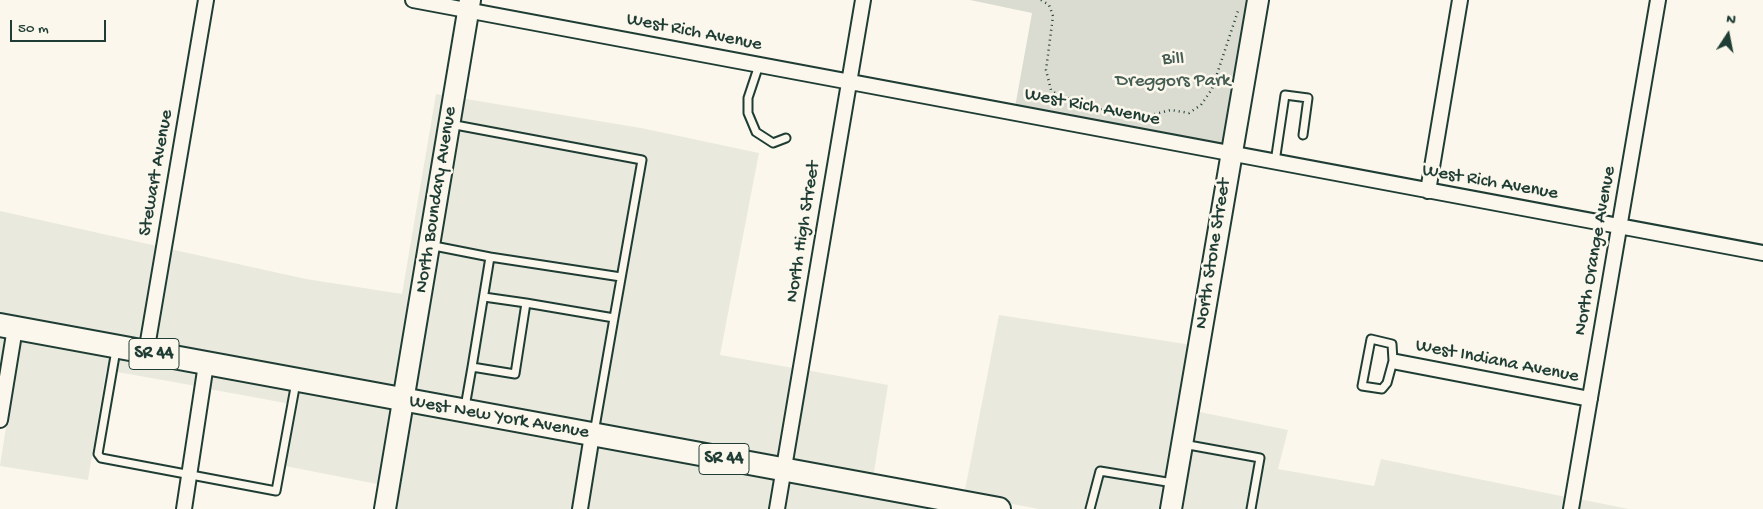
<!DOCTYPE html>
<style>
body{margin:0}
#map{position:relative;width:1763px;height:509px;overflow:hidden;background:#fbf7ec;font-family:"Gochi Hand",sans-serif}
canvas{display:block}
.north{position:absolute;left:1703px;top:10px;width:50px;height:50px;-webkit-text-stroke:4px #fbf7ec;paint-order:stroke;rotate:11deg;font-size:14px;font-weight:700;line-height:20px;text-align:center;color:#1f3d34}
.north::after{content:'';display:block;margin:auto;width:18px;height:22px;background:#1f3d34;clip-path:polygon(50% 0,100% 100%,50% 72%,0 100%)}
.scale{position:absolute;left:10px;top:20px;width:96px;height:22px;box-sizing:border-box;border:2px solid #1f3d34;border-top:0;padding-left:6px;font-size:15px;line-height:18px;white-space:nowrap;color:#1f3d34;-webkit-text-stroke:4px #fbf7ec;paint-order:stroke}
</style>
<div id="map">
<canvas width="1763" height="509"></canvas>
<div class="north">N</div>
<div class="scale">50 m</div>
</div>
<script>
const g = document.querySelector('canvas').getContext('2d');
g.lineJoin = 'round';
function fillPath(path, color) {
  g.fillStyle = color;
  g.fill(path, 'evenodd');
}
function toPath(rows) {
  const path = new Path2D();
  for (const r of rows) {
    path.moveTo(r[0], r[1]);
    for (let i = 2; i < r.length; i += 2) path.lineTo(r[i], r[i + 1]);
  }
  return path;
}
function trace(path, color, width, dash) {
  g.strokeStyle = color;
  g.lineWidth = width;
  g.lineCap = dash ? 'butt' : 'round';
  g.setLineDash(dash || []);
  g.stroke(path);
}
function drawText(font, color, halo, rows, align = 'center') {
  g.font = font + ' "Gochi Hand",sans-serif';
  g.lineWidth = 5;
  g.setLineDash([]);
  g.textBaseline = 'middle';
  g.strokeStyle = halo;
  g.fillStyle = color;
  for (const [text, x, y, turn = 0] of rows) {
    g.save();
    g.translate(x, y);
    g.rotate((+turn || 0) * Math.PI / 180);
    g.textAlign = isNaN(turn) ? turn : align;
    if (halo) g.strokeText(text, 0, 0);
    g.fillText(text, 0, 0);
    g.restore();
  }
}
fillPath(toPath([
 [436,94,447,96,398,392,153,346,170,249,306,279,402,294],
 [460,98,641,128,759,153,720,355,793,368,778,461,411,395],
 [0,211,157,246,140,344,0,318],
 [999,315,1192,345,1165,509,1039,509,964,495],
 [0,333,7,334,0,378],
 [20,337,198,370,196,386,106,370,88,480,0,466],
 [806,370,888,385,873,478,791,464],
 [211,373,396,407,382,485,285,466,296,405,209,389],
 [409,409,584,441,573,509,392,509],
 [1195,411,1288,430,1278,469,1374,486,1381,459,1566,497,1564,509,1178,509],
 [597,444,775,476,770,509,586,509],
 [789,478,958,509,784,509],
 [1579,499,1629,509,1577,509]
]), '#eae9de');
fillPath(toPath([
 [970,0,1258,0,1231,154,1014,113,1032,13]
]), '#dbdcd1');
const lane = toPath([
 [759,65,748,98,748,113,756,132,773,143,786,138],
 [450,124,642,160,614,318,526,303,515,374,472,367,465,407],
 [1275,162,1285,95,1308,98,1303,135],
 [429,245,490,257],
 [484,297,526,303],
 [116,350,98,454,101,458,276,491,296,382],
 [1393,361,1392,344,1371,339,1362,386,1382,389,1387,383,1393,361,1397,362],
 [472,367,490,257,621,277],
 [594,433,614,318],
 [1183,444,1260,458,1251,509],
 [1090,509,1100,471,1173,483]
]);
const street = toPath([
 [413,0,1763,253],
 [1428,191,1460,0],
 [146,353,206,0],
 [1397,362,1590,399],
 [0,420,15,328],
 [184,509,206,364],
 [580,509,592,435],
 [777,509,863,0],
 [1571,509,1658,0]
]);
const secondary = toPath([
 [385,509,470,0],
 [1171,509,1258,0]
]);
const primary = toPath([
 [0,325,999,509]
]);
trace(lane, '#1f3d34', 11);
trace(street, '#1f3d34', 18);
trace(secondary, '#1f3d34', 24);
trace(primary, '#1f3d34', 26);
trace(toPath([
 [1041,0,1049,5,1053,16,1046,70,1051,90,1058,95,1111,113,1139,118,1171,110,1189,113,1201,105,1212,89,1238,11]
]), '#1f3d34', 2.5, [1, 4]);
trace(lane, '#fbf7ec', 7);
trace(street, '#fbf7ec', 14);
trace(secondary, '#fbf7ec', 20);
trace(primary, '#fbf7ec', 22);
for (const [x, y, w] of [
 [154,354,50],
 [724,459,50]
]) {
  const box = new Path2D();
  box.roundRect(x - w / 2, y - 15.5, w, 31, 4);
  g.fillStyle = '#fbf7ec';
  g.fill(box);
  trace(box, '#1f3d34', 1);
}
drawText('bold 18px', '#1f3d34', null, [
 ["SR 44",154,354],
 ["SR 44",724,459]
]);
drawText('19px', '#1f3d34', '#fbf7ec', [
 ["West Rich Avenue",694,33,11],
 ["West Rich Avenue",1092,108,11],
 ["Stewart Avenue",157,173,-80],
 ["West Rich Avenue",1490,183,10],
 ["North Boundary Avenue",437,200,-81],
 ["North High Street",804,232,-81],
 ["North Orange Avenue",1596,251,-80],
 ["North Stone Street",1214,254,-81],
 ["West Indiana Avenue",1497,362,11],
 ["West New York Avenue",499,418,10]
]);
drawText('19px', '#455d53', '#fbf7ec', [
 ["Bill",1173,60],
 ["Dreggors Park",1173,82]
]);
</script>
